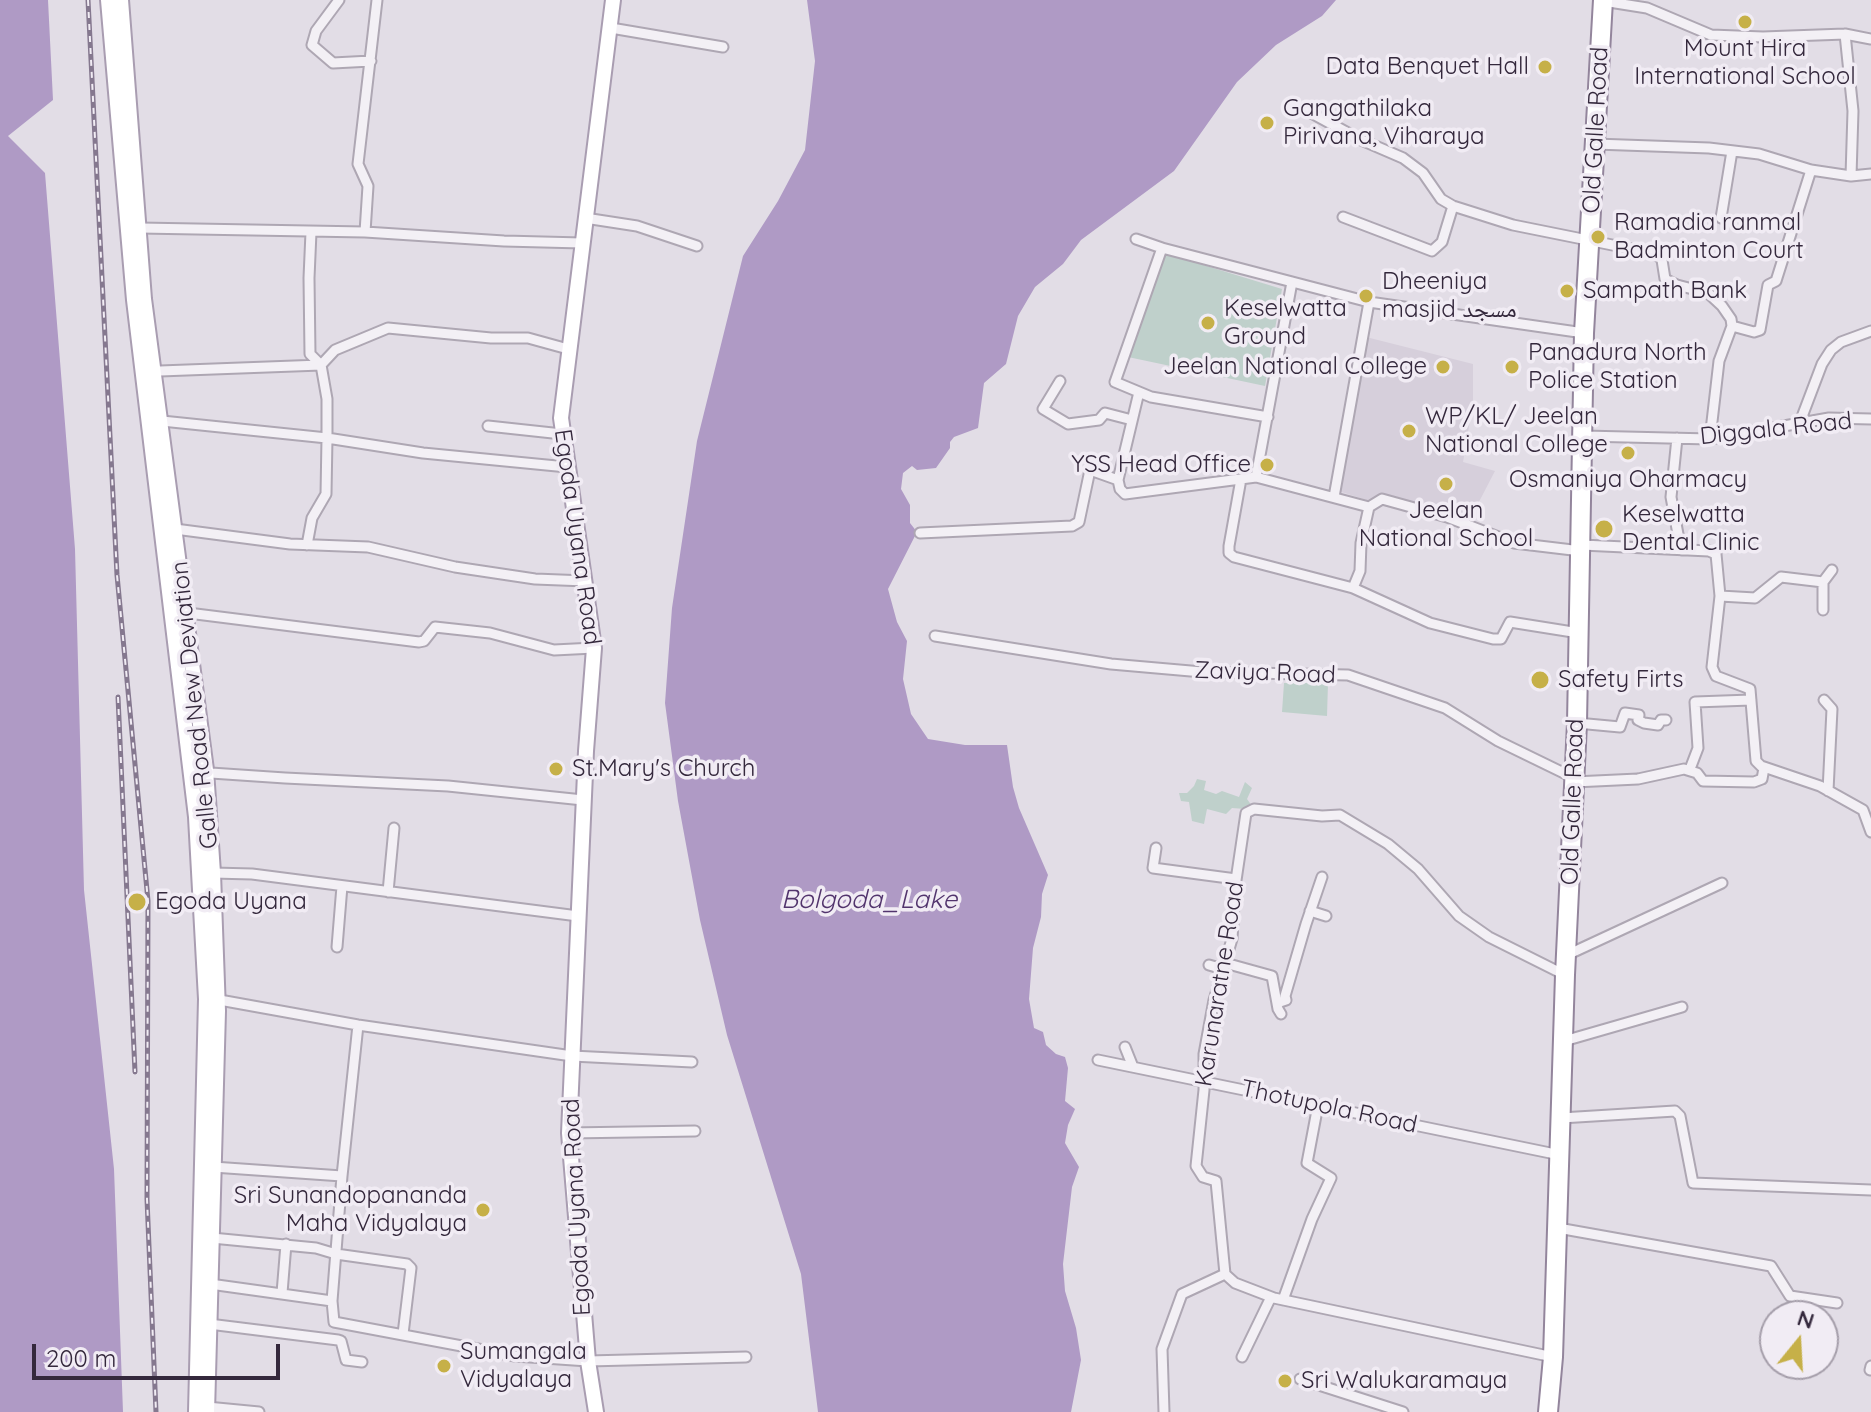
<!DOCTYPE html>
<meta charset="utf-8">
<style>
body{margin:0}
#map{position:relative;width:1871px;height:1412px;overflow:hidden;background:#e2dde6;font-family:Quicksand,sans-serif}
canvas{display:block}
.north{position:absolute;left:1759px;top:1300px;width:80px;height:80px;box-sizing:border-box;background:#f1ecf4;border:2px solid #a59eaa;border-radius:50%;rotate:18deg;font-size:22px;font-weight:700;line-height:32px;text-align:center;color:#34283c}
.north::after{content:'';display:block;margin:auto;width:28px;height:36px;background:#c6b048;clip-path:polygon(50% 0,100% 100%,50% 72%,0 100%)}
.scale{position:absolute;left:32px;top:1344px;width:248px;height:36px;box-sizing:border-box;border:4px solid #34283c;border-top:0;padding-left:10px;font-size:24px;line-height:28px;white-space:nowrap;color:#34283c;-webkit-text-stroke:6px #f1ecf4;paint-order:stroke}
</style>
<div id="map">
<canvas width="1871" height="1412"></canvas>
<div class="north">N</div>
<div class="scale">200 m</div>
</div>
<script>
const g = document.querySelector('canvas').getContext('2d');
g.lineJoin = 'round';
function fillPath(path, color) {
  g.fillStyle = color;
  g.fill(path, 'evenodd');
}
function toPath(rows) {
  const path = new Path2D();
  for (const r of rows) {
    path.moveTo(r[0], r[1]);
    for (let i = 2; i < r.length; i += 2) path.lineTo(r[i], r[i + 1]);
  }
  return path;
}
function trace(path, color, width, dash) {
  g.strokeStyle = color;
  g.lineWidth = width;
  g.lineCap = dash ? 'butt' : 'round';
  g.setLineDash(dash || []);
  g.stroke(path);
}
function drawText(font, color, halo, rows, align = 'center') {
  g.font = font + ' Quicksand,"Noto Naskh Arabic",sans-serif';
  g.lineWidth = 7;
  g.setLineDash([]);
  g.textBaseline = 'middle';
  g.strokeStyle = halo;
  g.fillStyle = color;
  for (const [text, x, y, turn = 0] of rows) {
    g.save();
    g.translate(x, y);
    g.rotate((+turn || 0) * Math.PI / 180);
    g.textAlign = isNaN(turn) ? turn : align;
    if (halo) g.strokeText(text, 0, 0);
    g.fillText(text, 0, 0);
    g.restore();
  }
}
fillPath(toPath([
 [1366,337,1473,364,1473,403,1463,462,1495,471,1468,523,1382,497,1367,500,1338,491]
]), '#d6cfdb');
fillPath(toPath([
 [1164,253,1282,289,1265,386,1128,357],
 [1284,683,1328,683,1327,716,1282,712],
 [1197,779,1206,781,1204,790,1216,794,1222,791,1239,797,1245,782,1252,788,1247,799,1252,806,1245,809,1232,808,1226,814,1207,809,1204,824,1192,821,1189,802,1181,801,1179,793,1187,793,1194,786]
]), '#bfd0cb');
fillPath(toPath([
 [0,0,48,0,53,100,8,136,45,173,75,549,84,890,114,1169,123,1412,0,1412],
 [807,0,1336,0,1322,16,1276,45,1237,82,1174,171,1081,240,1063,264,1035,287,1018,316,1006,364,984,383,978,428,954,437,950,442,950,448,936,468,917,470,912,466,903,473,901,489,910,505,910,523,917,532,888,589,897,622,907,641,903,679,911,714,928,739,965,745,1007,745,1013,787,1019,808,1048,875,1042,894,1041,917,1033,948,1029,999,1034,1028,1043,1032,1046,1045,1056,1054,1065,1057,1068,1068,1065,1101,1075,1109,1068,1125,1065,1143,1079,1167,1072,1187,1063,1264,1065,1291,1076,1328,1081,1360,1071,1412,818,1412,801,1274,727,1035,700,920,678,801,665,703,672,608,697,441,743,256,778,201,805,150,815,61]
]), '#af9ac5');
const street = toPath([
 [339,0,316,31,312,45,333,63,371,61],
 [1603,1,1647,8,1711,35,1763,37,1845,34,1871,39],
 [611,28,723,47],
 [1845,34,1853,111,1851,176],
 [1304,109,1359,139,1403,158,1423,173,1441,199,1453,206,1513,225,1657,254,1662,260,1665,279,1677,285,1708,293,1722,306,1731,319,1732,326,1719,361,1710,439],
 [1595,144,1709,148,1759,154,1811,170,1851,176,1871,174],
 [1343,217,1432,251,1442,242,1453,206],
 [585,218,637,226,697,246],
 [1721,218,1732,151],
 [140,228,365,232,504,241,582,243],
 [365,232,368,186,358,164,377,0],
 [1136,239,1162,248,1369,302,1584,333],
 [1162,248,1115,382,1151,397,1268,417],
 [1732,326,1754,332,1760,330,1768,285,1776,281,1811,170],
 [149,368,160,371,321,365,335,350,388,328,491,338,528,338,568,349],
 [1060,381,1043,409,1068,424,1099,420,1105,413,1132,420],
 [162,421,327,438,423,453,567,467],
 [1800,422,1822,364,1831,350,1841,342,1871,331],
 [488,426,562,434],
 [1584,436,1710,439,1829,418,1871,419],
 [1677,438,1671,497,1681,550],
 [1256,477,1292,282],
 [1241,479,1229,546,1229,553,1234,557,1353,588,1430,623,1493,639,1501,639,1510,622,1579,633],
 [1118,480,1139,392],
 [1334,497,1369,302],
 [175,529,290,544,368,547,455,567,535,579,586,581],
 [920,533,1072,526,1079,522,1090,470,1118,480,1120,489,1125,494,1256,477,1369,507,1382,499,1447,517,1514,543,1581,551],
 [307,545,312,518,326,494,327,438,327,399,321,365,310,354,309,278,311,232],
 [1582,545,1709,551,1716,554,1720,596,1712,667,1716,676,1750,689,1756,761,1761,766,1820,786,1863,810,1871,832],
 [1823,582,1823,610],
 [1353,588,1360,571,1361,543,1369,507],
 [1720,596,1755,598,1781,577,1823,582,1832,570],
 [180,612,419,642,424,641,435,627,490,633,554,650,594,648],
 [935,636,1111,664,1202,672,1348,675,1445,708,1498,741,1574,778],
 [1824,700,1832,709,1828,791],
 [1577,723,1620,727,1625,713,1639,715,1638,720,1644,723,1658,725,1661,720,1666,720],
 [1690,769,1698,748,1695,702,1751,700],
 [206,770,211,773,285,778,448,786,583,800],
 [1574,782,1638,779,1684,769,1697,773,1703,781,1754,782,1762,779,1764,768],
 [1156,848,1153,868,1236,879],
 [213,873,252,874,578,916],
 [388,892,394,828],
 [1310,911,1326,916],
 [337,947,342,886],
 [1567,955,1722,883],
 [1225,963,1272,976,1278,1009,1281,1014],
 [1209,965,1223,969],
 [214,999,358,1025,572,1056,692,1062],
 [1277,1003,1286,1000,1285,996,1306,924,1322,877],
 [358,1025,342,1176,332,1301,334,1322,515,1356,588,1361,746,1357],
 [1564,1041,1682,1007],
 [1125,1047,1133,1067],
 [1098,1060,1560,1155],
 [1561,1118,1675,1111,1680,1116,1693,1183,1871,1190],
 [569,1133,695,1131],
 [213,1167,342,1176],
 [1558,1228,1771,1266,1790,1296,1837,1303],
 [212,1238,316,1248,336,1254,407,1264,411,1268,403,1334],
 [210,1284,332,1301],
 [282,1293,286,1244],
 [1283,1300,1312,1219,1331,1178,1307,1163,1318,1105],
 [209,1324,338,1340,341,1341,346,1360,362,1362],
 [1242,1357,1271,1297],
 [1553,1357,1274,1298,1235,1283,1225,1274,1216,1181,1203,1177,1196,1166,1204,1090,1204,1054,1214,1000,1232,939,1235,887,1246,813,1254,809,1322,816,1340,815,1388,844,1418,869,1459,916,1489,937,1565,975],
 [1870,1370,1871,1366],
 [1300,1379,1403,1412],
 [207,1407,259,1412],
 [1164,1412,1162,1349,1182,1294,1225,1274]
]);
const primary = toPath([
 [108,0,134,300,196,817,206,999,196,1412],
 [121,0,144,299,206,770,213,873,218,1011,207,1412],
 [596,1412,588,1361,569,1133,586,751,594,648,561,418,613,0]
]);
const highway = toPath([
 [1548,1412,1553,1357,1565,975,1577,723,1584,333,1603,0]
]);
trace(street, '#aea7b3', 13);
trace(primary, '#a99db1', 18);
trace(highway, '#93859c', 22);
trace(street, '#f3f0f5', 9);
trace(primary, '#fff', 14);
trace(highway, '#fff', 18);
const rail = toPath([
 [88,0,117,575,148,901,147,1199,156,1412],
 [118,697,135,1072]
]);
trace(rail, '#85788f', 5);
trace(rail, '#f1ecf4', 2, [6]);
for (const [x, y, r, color] of [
 [1745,22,8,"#c6b048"],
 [1545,67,8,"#c6b048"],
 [1267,123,8,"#c6b048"],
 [1598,237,8,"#c6b048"],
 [1567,291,8,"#c6b048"],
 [1366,296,8,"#c6b048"],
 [1208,323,8,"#c6b048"],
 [1443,367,8,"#c6b048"],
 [1512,367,8,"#c6b048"],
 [1409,431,8,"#c6b048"],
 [1628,453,8,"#c6b048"],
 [1267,465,8,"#c6b048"],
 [1446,484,8,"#c6b048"],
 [1604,529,10,"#c6b048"],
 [1540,680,10,"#c6b048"],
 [556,769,8,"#c6b048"],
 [137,902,10,"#c6b048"],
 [483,1210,8,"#c6b048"],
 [444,1366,8,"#c6b048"],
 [1285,1381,8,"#c6b048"]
]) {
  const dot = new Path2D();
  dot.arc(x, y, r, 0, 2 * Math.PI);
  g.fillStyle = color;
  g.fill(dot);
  trace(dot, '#f1ecf4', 3);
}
drawText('24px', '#34283c', '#f1ecf4', [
 ["Mount Hira",1745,49,"center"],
 ["International School",1745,77,"center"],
 ["Data Benquet Hall",1529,67,"right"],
 ["Gangathilaka",1283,109],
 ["Pirivana, Viharaya",1283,137],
 ["Ramadia ranmal",1614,223],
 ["Badminton Court",1614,251],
 ["Dheeniya",1382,282],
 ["masjid مسجد",1382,310],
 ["Sampath Bank",1583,291],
 ["Keselwatta",1224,309],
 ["Ground",1224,337],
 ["Panadura North",1528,353],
 ["Police Station",1528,381],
 ["Jeelan National College",1427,367,"right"],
 ["WP/KL/ Jeelan",1425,417],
 ["National College",1425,445],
 ["YSS Head Office",1251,465,"right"],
 ["Osmaniya Oharmacy",1628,480,"center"],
 ["Jeelan",1446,511,"center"],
 ["National School",1446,539,"center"],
 ["Keselwatta",1622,515],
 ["Dental Clinic",1622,543],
 ["Safety Firts",1558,680],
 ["St.Mary's Church",572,769],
 ["Egoda Uyana",155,902],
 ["Sri Sunandopananda",467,1196,"right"],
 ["Maha Vidyalaya",467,1224,"right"],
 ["Sumangala",460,1352],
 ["Vidyalaya",460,1380],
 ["Sri Walukaramaya",1301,1381]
], 'left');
drawText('24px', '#34283c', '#f1ecf4', [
 ["Old Galle Road",1596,130,-87],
 ["Diggala Road",1776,429,-6],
 ["Egoda Uyana Road",577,537,82],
 ["Zaviya Road",1265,673,2],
 ["Galle Road New Deviation",195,705,-96],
 ["Old Galle Road",1573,802,-88],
 ["Karunaratne Road",1220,984,-81],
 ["Thotupola Road",1329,1107,12],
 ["Egoda Uyana Road",577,1207,-93]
]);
drawText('italic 26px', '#52346d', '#f1ecf4', [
 ["Bolgoda_Lake",869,900]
]);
</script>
